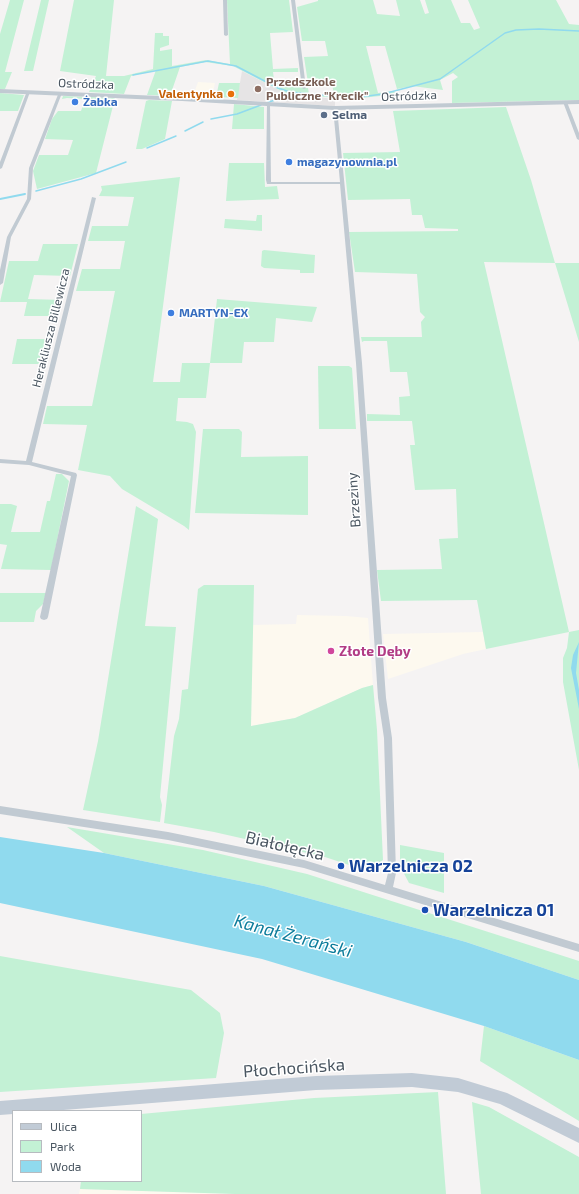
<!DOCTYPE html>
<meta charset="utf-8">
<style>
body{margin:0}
#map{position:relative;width:579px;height:1194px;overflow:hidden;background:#f5f3f3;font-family:"Exo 2",sans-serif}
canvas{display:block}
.legend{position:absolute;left:12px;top:1110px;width:130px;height:72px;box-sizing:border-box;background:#fff;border:1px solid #b7bbc0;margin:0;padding:5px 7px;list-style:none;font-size:12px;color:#4a5661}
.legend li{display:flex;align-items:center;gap:8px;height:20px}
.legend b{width:20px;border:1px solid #b7bbc0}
</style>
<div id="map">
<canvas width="579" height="1194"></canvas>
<ul class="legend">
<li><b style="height:5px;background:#c1cbd6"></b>Ulica</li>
<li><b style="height:11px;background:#c3f1d5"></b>Park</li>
<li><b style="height:11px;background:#90daee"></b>Woda</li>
</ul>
</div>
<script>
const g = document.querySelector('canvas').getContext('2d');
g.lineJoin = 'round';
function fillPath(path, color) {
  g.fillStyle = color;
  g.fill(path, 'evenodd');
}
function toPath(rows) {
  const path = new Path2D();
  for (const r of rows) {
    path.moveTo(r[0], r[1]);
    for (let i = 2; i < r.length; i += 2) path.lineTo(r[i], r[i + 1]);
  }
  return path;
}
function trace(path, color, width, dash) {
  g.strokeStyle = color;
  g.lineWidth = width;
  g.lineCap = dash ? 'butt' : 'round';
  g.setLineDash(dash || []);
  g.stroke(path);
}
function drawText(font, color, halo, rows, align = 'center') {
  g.font = font + ' "Exo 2",sans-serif';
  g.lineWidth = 3;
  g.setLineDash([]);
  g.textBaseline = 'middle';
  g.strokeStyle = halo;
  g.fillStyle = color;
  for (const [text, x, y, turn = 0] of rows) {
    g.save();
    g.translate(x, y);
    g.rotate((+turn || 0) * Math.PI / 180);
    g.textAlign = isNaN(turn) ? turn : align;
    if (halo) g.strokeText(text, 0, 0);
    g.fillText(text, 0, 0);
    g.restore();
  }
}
fillPath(toPath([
 [198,82,215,83,212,97,193,96],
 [297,615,346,616,368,618,373,685,362,688,295,718,251,726,252,625,296,624],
 [483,632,486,649,463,654,388,679,383,634],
 [80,1189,235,1194,79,1194]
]), '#fdf9ef');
fillPath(toPath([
 [242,71,287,94,335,99,335,106,237,100]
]), '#e6e4e5');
fillPath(toPath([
 [10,0,24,0,5,72,12,72,5,89,0,89,0,34],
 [41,0,49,0,33,71,24,71],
 [74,0,114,0,106,76,124,76,153,69,155,33,163,33,163,36,169,36,169,45,160,48,160,51,172,49,172,66,206,60,230,64,227,0,289,0,293,32,270,33,273,69,298,68,298,72,273,72,274,80,299,80,303,88,308,88,309,94,334,96,332,83,308,83,304,57,328,56,325,41,302,41,297,7,318,1,318,0,373,0,377,14,400,16,396,0,420,0,425,14,429,13,425,0,451,0,461,23,470,23,474,30,480,28,468,0,556,0,569,24,579,25,579,100,452,103,452,81,458,77,453,73,440,80,443,90,412,86,397,89,385,46,366,46,378,93,393,91,395,93,380,96,352,99,287,94,233,66,205,62,180,67,170,96,147,95,156,70,131,76,124,94,89,92,96,76,60,71],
 [219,83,240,83,238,98,216,97],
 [0,93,24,95,18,111,0,111],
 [63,96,115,98,96,173,37,189,33,171,39,155,68,155,73,140,45,139,52,119,58,111,81,111,85,99,67,98,62,99],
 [149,100,172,101,165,139,142,149,136,149,146,101],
 [234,104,264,107,264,129,232,129],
 [506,107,531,180,555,263,579,263,579,342,555,263,484,262,569,632,579,630,579,770,563,682,563,658,567,648,569,632,486,649,477,600,381,601,377,570,442,569,439,539,458,538,456,489,415,490,410,445,415,445,412,421,367,421,367,414,400,415,399,397,410,396,407,372,390,372,387,341,364,341,362,342,361,337,422,337,421,322,425,317,420,312,417,274,355,272,349,232,458,231,458,229,425,228,422,215,412,215,410,199,348,200,343,153,400,152,393,111],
 [229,163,264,163,265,187,277,186,279,199,226,201],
 [180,177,153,382,180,382,182,363,210,363,217,299,317,307,312,322,276,318,274,342,244,342,242,363,210,363,206,398,178,398,176,421,187,422,193,424,196,432,189,530,184,526,122,489,110,476,78,470,87,425,43,424,47,406,92,406,115,291,76,291,82,269,120,269,125,241,88,241,92,226,128,226,134,197,99,196,102,190,101,186],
 [257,215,262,215,262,231,224,228,225,219,256,221],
 [43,244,78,244,70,276,34,275,28,299,63,300,59,316,24,316,27,302,0,302,9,261,38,261],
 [264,250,315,255,314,273,300,273,300,270,264,268,261,266,262,251],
 [17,339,53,339,47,364,12,364],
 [318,366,349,366,352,368,356,429,319,429],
 [203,429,239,429,242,432,241,457,308,456,308,515,195,513],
 [56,474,62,474,69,481,51,570,1,569,7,545,0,544,0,504,11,504,17,506,11,532,40,532,47,501,50,501],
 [136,506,158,519,145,626,176,627,160,797,162,805,160,822,83,810,98,741],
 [204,585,254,585,251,726,295,718,362,688,373,685,377,730,383,860,367,871,325,857,214,832,164,823,174,736,179,719,182,690,188,689,198,589],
 [0,593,46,593,43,604,36,611,34,622,0,622],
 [67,827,203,850,307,874,579,961,579,980,466,942,264,886,104,853],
 [400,845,444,853,444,893,409,883,400,866],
 [0,956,191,990,220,1013,224,1033,216,1078,0,1092],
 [484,1026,579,1060,579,1121,480,1061],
 [438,1092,446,1194,235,1194,80,1189,81,1181,141,1181,141,1114,314,1098],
 [472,1102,489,1107,579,1157,579,1194,481,1194]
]), '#c3f1d5');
fillPath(toPath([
 [579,642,576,673,579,690,579,709,571,668,573,655],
 [0,837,104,853,264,886,466,942,579,980,579,1060,484,1026,262,959,0,903]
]), '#90daee');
trace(toPath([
 [133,75,208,61,236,66,278,88,290,92,352,98,383,94,440,79,505,33,516,30,539,29,579,31],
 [281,98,292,93],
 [266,103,275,100],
 [211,119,237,114,261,105],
 [185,131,203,122],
 [147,148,176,136],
 [36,191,81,179,126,162]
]), '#90daee', 1.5);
trace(toPath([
 [0,199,25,194]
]), '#90daee', 2);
fillPath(toPath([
 [223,0,227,0,228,35,226,36,224,35,223,0],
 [291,0,295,0,306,88,304,89,302,88,291,0],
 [27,91,30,92,2,168,0,169,0,162,27,91],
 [59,92,62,93,33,168,31,199,11,237,3,283,0,285,0,270,7,237,27,199,29,168,59,92],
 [564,101,567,102,579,133,579,140,577,139,563,102,564,101],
 [267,103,270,104,271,182,340,182,333,108,335,107,337,108,362,363,386,698,392,738,396,873,393,887,579,944,579,952,304,868,168,840,0,814,0,806,168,832,304,860,385,885,388,873,384,738,378,698,356,363,340,184,267,184,266,180,267,103],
 [92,197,96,198,32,462,76,473,77,475,48,617,47,619,44,620,41,619,40,617,71,476,29,465,0,463,0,459,26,461,92,197]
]), '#c1cad2');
fillPath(toPath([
 [0,89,182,97,335,106,579,100,579,104,335,110,182,101,0,93,0,89]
]), '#c1cad2');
fillPath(toPath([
 [412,1073,458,1078,507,1093,579,1128,579,1143,500,1104,458,1092,412,1087,316,1090,51,1111,13,1111,13,1114,0,1115,0,1101,316,1076,412,1073]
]), '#c1cbd6');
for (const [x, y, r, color] of [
 [258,89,4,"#8d6e63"],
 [231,94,4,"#e8710a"],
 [75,102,4,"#3f7fe0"],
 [324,115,4,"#5c6f8a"],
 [289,162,4,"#3f7fe0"],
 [171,313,4,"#3f7fe0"],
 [331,651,4,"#d1479c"],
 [341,866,4,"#1a4fb4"],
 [425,910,4,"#1a4fb4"]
]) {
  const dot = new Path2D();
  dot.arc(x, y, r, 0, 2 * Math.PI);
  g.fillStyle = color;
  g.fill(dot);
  trace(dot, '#fff', 1.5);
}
drawText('bold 12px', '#785e54', '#fff', [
 ["Przedszkole",266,82],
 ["Publiczne \"Krecik\"",266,96]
], 'left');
drawText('12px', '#4a5661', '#fff', [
 ["Ostródzka",86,84,2],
 ["Ostródzka",409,96,-2],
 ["Herakliusza Billewicza",51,328,-76]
]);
drawText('bold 12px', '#c56008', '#fff', [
 ["Valentynka",223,94]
], 'right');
drawText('bold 12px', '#366cbe', '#fff', [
 ["Żabka",83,102],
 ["magazynownia.pl",297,162],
 ["MARTYN-EX",179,313]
], 'left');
drawText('bold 12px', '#4e5e75', '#fff', [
 ["Selma",332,115]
], 'left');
drawText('14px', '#4a5661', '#fff', [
 ["Brzeziny",354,500,-94]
]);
drawText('bold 14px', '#b23c85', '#fff', [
 ["Złote Dęby",339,651]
], 'left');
drawText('17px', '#4a5661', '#fff', [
 ["Białołęcka",285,846,13],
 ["Płochocińska",294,1068,-4]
]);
drawText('bold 17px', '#164399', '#fff', [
 ["Warzelnicza 02",349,866],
 ["Warzelnicza 01",433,910]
], 'left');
drawText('italic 18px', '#0c7c9b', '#fff', [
 ["Kanał Żerański",293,936,15]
]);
</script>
